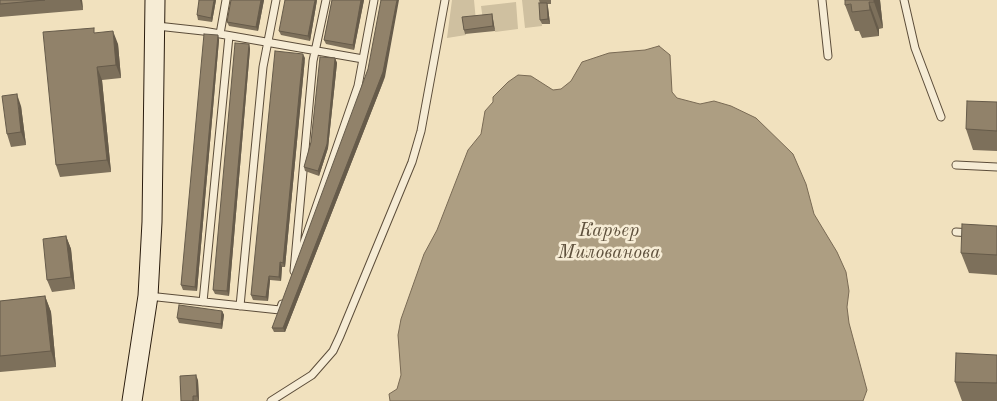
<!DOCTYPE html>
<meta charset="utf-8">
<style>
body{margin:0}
canvas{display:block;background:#f1e1be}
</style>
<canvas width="997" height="401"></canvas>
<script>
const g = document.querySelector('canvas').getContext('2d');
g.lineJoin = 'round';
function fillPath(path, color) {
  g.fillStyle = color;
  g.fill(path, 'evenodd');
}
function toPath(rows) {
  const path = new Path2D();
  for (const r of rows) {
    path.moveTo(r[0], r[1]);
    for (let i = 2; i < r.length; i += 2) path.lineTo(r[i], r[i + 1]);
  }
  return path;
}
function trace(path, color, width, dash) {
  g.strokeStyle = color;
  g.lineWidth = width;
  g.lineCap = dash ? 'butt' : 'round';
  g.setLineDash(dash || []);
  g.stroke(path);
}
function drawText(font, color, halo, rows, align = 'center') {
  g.font = font + ' "Old Standard TT",serif';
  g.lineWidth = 5;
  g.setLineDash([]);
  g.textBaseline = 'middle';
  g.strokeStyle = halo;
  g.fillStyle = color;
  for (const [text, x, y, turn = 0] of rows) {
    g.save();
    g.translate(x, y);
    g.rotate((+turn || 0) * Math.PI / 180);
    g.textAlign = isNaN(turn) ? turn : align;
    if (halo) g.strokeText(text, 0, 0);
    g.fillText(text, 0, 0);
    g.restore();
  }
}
fillPath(toPath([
 [452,0,474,0,476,21,464,22,466,35,447,38],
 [522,0,540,0,542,26,525,28],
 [516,2,518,29,495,32,493,19,483,20,481,6]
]), '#cfc0a0');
const water = toPath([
 [659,46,670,55,672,92,677,98,700,104,714,101,731,106,756,118,793,154,806,184,814,214,837,252,846,272,849,291,847,307,849,323,867,390,863,401,390,401,389,394,397,389,401,375,398,335,401,319,424,254,437,230,468,150,481,134,485,111,493,102,493,97,508,82,518,75,531,76,553,90,561,89,571,81,582,62,609,53,645,50,659,46]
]);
fillPath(water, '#ad9e82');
trace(water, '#796a54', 1);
const lane = toPath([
 [822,0,828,56],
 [904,0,915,48,941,117],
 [157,26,203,31,363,59],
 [220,34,226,0],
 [956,165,997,167],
 [956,232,971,233],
 [300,254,358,86,374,0],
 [294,271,313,61,326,0],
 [148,296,280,310,282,304],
 [203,302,229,36],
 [240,306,263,67,276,0],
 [271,401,312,375,333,351,340,336,412,162,421,131,445,0]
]);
const secondary = toPath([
 [132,401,148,296,152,222,155,0]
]);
trace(lane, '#5c4d3a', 9);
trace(secondary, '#2a1c0e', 21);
trace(lane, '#f6ecd5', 7);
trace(secondary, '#f6ecd5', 19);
fillPath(toPath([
 [0,0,82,0,83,10,0,17],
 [216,0,212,22,198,20,197,15],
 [231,0,264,0,258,31,229,26,227,22],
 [317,0,310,41,281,35,279,31],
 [332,0,364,0,354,50,326,44,324,40],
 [539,0,551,0,551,4,547,4,548,7,550,24,542,24,540,20,540,3],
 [880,0,883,28,879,29,879,36,862,38,859,31,855,31,845,5],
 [492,14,493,19,495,31,465,34,464,30],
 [96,33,118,44,121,78,102,80,111,172,60,177,56,165],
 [218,35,219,40,197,291,183,290,181,285],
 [249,44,250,49,229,296,215,294,213,290],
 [305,58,285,267,282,267,281,281,270,280,268,301,253,300,251,295],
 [335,58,337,63,328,148,319,176,305,171,304,167],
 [385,77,285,332,274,332,272,328],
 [997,102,997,151,973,150,966,129],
 [21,106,26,145,11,147,7,134],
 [997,226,997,275,969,273,961,253],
 [66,236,71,249,75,289,52,292,47,280],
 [45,296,51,312,56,367,0,372,0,301],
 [222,311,224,315,222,329,179,323,177,318],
 [997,355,997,401,962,401,955,382],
 [198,380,199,401,181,401]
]), '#7d705b');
fillPath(toPath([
 [80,0,82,0,83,10],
 [214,0,216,0,212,22,211,18],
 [261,0,264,0,258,31,256,27],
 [315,0,317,0,310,41,308,36],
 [361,0,364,0,354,50,353,45],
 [397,0,399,0,385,77,285,332,283,328],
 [874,0,880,0,883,28,874,2],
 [869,2,879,29,879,36,870,10],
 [547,3,548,7,550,24,548,19],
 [492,14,493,19,495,31,493,26],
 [113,31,118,44,121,78,116,65],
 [218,35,219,40,197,291,195,287],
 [249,44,250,49,229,296,227,291],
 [303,54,305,58,285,267,283,263],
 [335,58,337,63,328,148,319,176,318,171],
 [97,67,102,80,111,172,107,160],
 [17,94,21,106,26,145,21,132],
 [66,236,71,249,75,289,71,277],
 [280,262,282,267,281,281,279,277],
 [269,276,270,280,268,301,266,297],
 [45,296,51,312,56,367,51,351],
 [222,311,224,315,222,329,221,324],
 [196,375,198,380,199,401,197,396]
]), '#665b4a');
const building = toPath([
 [0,0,45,0,0,4,0,0],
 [199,0,214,0,211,18,197,15,199,0],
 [231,0,261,0,256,27,227,22,231,0],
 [285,0,315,0,308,36,279,31,285,0],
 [332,0,361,0,353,45,324,40,332,0],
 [381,0,397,0,383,72,283,328,272,328,368,69,381,0],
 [845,0,874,0,874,2,869,2,870,10,852,12,851,4,845,5,845,0],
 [539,3,547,3,548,19,540,20,539,3],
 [492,14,493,26,464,30,462,17,492,14],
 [94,28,94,33,113,31,116,65,97,67,107,160,56,165,43,32,94,28],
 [204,34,218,35,195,287,181,285,204,34],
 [235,43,249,44,227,291,213,290,235,43],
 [275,51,303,54,283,263,280,262,279,277,269,276,266,297,251,295,275,51],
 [320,57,335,58,327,144,318,171,304,167,311,142,320,57],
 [17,94,21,132,7,134,2,96,17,94],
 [967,101,997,102,997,131,966,129,967,101],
 [962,224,997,226,997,255,961,253,962,224],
 [66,236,71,277,47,280,43,239,66,236],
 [45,296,51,351,0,356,0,301,45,296],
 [179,305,222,311,221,324,177,318,179,305],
 [956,353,997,355,997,383,955,382,956,353],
 [196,375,197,396,193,396,193,401,181,401,180,376,196,375]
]);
fillPath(building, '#91826a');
trace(building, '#665b4a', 1);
drawText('italic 19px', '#5e503c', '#f6ecd5', [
 ["Карьер",609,231],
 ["Милованова",609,253]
]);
</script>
